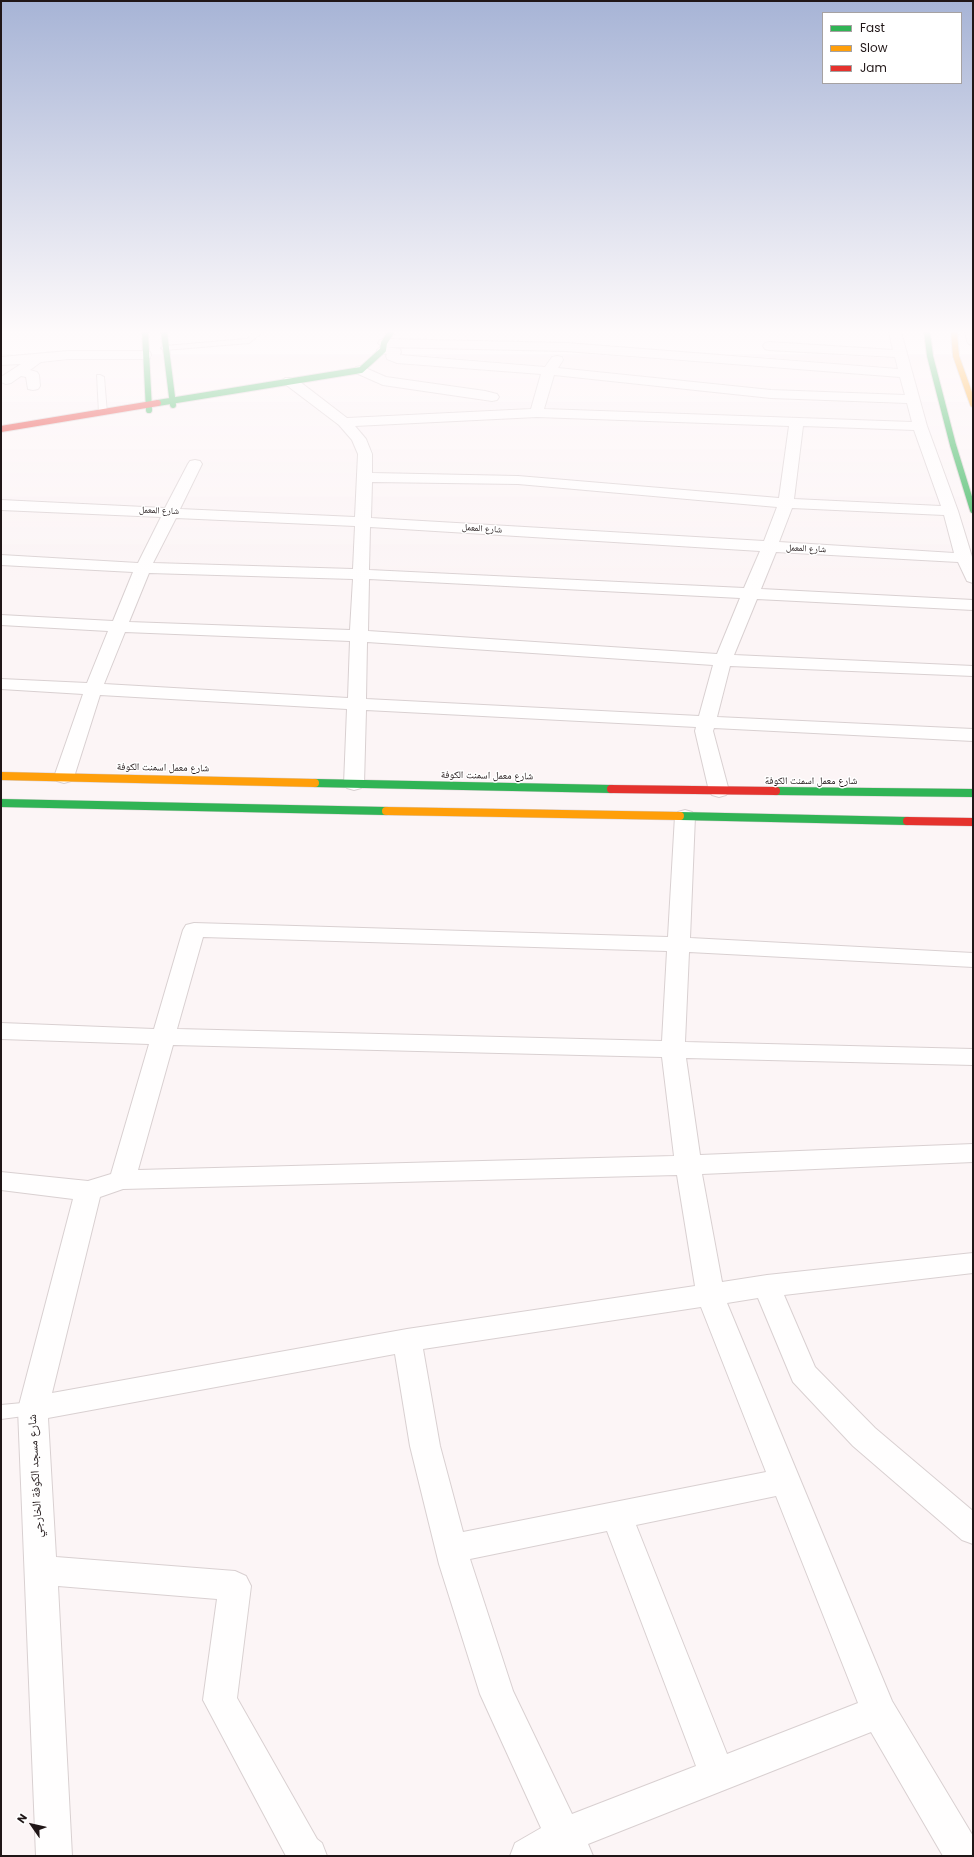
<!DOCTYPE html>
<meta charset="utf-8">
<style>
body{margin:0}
#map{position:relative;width:974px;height:1857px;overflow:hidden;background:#fcf5f6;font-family:Poppins,sans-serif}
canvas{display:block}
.frame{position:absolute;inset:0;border:2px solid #201617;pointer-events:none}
.legend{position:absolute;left:822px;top:12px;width:140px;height:72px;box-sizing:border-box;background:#fff;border:1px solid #a6a2a2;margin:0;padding:5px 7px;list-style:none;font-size:12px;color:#201617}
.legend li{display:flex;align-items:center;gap:8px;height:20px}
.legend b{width:20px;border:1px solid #a6a2a2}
.north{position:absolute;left:12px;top:1805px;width:40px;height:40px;-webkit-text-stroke:3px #fff;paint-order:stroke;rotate:304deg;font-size:11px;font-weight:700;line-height:16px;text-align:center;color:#201617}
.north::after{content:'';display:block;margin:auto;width:14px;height:18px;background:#201617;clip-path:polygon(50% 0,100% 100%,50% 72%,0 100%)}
</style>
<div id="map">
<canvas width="974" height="1857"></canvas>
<div class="frame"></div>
<ul class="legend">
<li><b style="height:5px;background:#30b455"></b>Fast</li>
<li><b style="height:5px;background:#ff9f0a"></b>Slow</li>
<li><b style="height:5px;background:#e5322d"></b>Jam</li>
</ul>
<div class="north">N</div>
</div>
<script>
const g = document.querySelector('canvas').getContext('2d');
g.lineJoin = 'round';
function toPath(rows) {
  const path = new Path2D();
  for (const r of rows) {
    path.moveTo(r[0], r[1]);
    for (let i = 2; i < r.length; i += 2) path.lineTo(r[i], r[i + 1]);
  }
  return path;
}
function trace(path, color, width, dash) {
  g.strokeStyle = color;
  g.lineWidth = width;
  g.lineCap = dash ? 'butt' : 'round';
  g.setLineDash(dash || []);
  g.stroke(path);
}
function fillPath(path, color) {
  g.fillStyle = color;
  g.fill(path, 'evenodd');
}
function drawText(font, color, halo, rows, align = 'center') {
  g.font = font + ' Poppins,"Noto Naskh Arabic",sans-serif';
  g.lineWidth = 3;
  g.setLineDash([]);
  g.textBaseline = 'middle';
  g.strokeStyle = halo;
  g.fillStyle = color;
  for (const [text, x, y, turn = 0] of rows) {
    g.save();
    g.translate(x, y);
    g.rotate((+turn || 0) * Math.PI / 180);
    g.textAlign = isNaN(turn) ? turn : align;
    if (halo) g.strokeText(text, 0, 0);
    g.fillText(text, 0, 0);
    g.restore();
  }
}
const lane = toPath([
 [255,332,263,332,249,343,165,350,161,348,165,346,247,339,255,332],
 [97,375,100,375,104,377,107,413,103,415,99,413,97,375],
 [33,1402,39,1404,42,1409,39,1414,1,1419,1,1405,33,1402]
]);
const street = toPath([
 [889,332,901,332,927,426,958,511,973,560,973,583,967,581,958,562,776,552,761,589,973,600,973,610,757,599,734,655,973,666,973,676,730,666,717,717,973,729,973,741,714,728,713,731,729,791,726,795,719,797,712,795,709,791,695,731,696,727,366,710,364,784,361,788,354,790,347,788,344,784,347,709,100,695,74,777,71,781,64,783,57,781,54,777,83,694,1,689,1,679,87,683,108,631,1,625,1,615,113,621,133,572,1,565,1,555,138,563,161,517,1,510,1,500,165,508,188,464,190,461,195,460,200,461,202,464,180,509,355,517,358,454,352,440,339,425,285,384,283,381,285,378,295,378,347,418,531,409,541,374,397,363,387,359,386,356,387,354,378,353,377,350,382,346,378,343,380,340,384,339,566,343,898,369,895,357,769,350,765,349,763,346,765,343,769,342,893,350,889,332],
 [387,347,566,351,900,377,905,395,771,390,558,368,563,360,562,357,557,356,552,357,545,367,400,355,401,352,400,349,387,347],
 [554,375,771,398,907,403,912,422,544,409,554,375],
 [537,417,789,426,779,498,518,476,372,473,372,454,366,439,355,426,537,417],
 [803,426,914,430,941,506,794,499,803,426],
 [372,482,518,484,777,507,764,541,371,518,372,482],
 [792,508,944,515,954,553,779,542,792,508],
 [176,518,355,526,353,569,153,563,176,518],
 [370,527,760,551,744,588,369,570,370,527],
 [149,573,353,579,350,630,129,622,149,573],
 [369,579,740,598,717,654,368,631,369,579],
 [125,632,350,641,348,698,104,684,125,632],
 [367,642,713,665,699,716,366,699,367,642],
 [965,332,973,332,973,345,969,344,967,341,965,332],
 [68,351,145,351,150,352,151,355,150,358,145,359,68,359,41,362,30,370,37,372,39,375,40,386,38,389,33,390,28,389,26,377,21,376,11,383,6,384,1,382,1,377,21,364,1,365,1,357,68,351],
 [361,366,386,377,485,391,497,394,499,397,497,400,492,401,383,385,356,373,354,370,356,367,361,366],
 [685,810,692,812,695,816,690,938,973,953,973,967,689,952,685,1042,973,1049,973,1065,686,1058,700,1155,973,1144,973,1162,702,1174,722,1282,767,1275,973,1253,973,1273,784,1295,815,1367,875,1428,973,1511,973,1544,962,1540,853,1446,793,1382,758,1298,727,1303,892,1701,973,1836,973,1856,943,1856,871,1732,588,1844,593,1856,510,1856,515,1843,541,1828,480,1694,439,1564,410,1446,395,1354,48,1418,56,1557,235,1571,246,1576,251,1586,237,1698,317,1839,322,1843,327,1856,286,1856,203,1700,217,1599,58,1586,72,1856,36,1856,18,1409,73,1199,1,1190,1,1172,88,1181,111,1174,149,1044,1,1039,1,1023,154,1029,183,930,186,925,194,923,668,937,675,816,678,812,685,810],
 [203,937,667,951,662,1041,177,1029,203,937],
 [173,1045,662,1057,674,1156,138,1170,173,1045],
 [677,1175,695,1286,407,1329,52,1393,100,1197,123,1189,677,1175],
 [701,1307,766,1472,463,1532,440,1446,423,1349,701,1307],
 [776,1496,858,1703,727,1754,636,1525,776,1496],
 [607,1531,696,1766,572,1814,513,1691,470,1559,607,1531]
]);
const fastFar1 = toPath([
 [145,332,149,410],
 [164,332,173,405],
 [927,332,930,356,953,445,973,510],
 [158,403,361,370,383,350,384,343,391,332]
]);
const fast = toPath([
 [315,783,611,789],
 [776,791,973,793],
 [1,803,386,811],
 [680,816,907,821]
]);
const slowFar1 = toPath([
 [954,332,956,356,973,404]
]);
const slow = toPath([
 [1,776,315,783],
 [386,811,680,816]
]);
const jamFar1 = toPath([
 [1,429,158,403]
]);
const jam = toPath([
 [611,789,776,791],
 [907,821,973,822]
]);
trace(lane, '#d9d0d1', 2);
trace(street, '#d9d0d1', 2);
trace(fastFar1, '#d9d0d1', 8);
trace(fast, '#d9d0d1', 9);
trace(slowFar1, '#d9d0d1', 8);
trace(slow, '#d9d0d1', 9);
trace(jamFar1, '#d9d0d1', 8);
trace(jam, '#d9d0d1', 9);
fillPath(lane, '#fffefe');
fillPath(street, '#fffefe');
trace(fastFar1, '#30b455', 6);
trace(fast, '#30b455', 8);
trace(slowFar1, '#ff9f0a', 6);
trace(slow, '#ff9f0a', 8);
trace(jamFar1, '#e5322d', 6);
trace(jam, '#e5322d', 8);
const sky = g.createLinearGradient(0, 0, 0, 592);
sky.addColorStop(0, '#a7b4d6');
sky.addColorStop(0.56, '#fefafb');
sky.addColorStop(1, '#fefafb00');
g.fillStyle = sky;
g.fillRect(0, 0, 974, 592);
drawText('9px', '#201617', '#fff', [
 ["شارع المعمل",159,511,2],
 ["شارع المعمل",482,529,4],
 ["شارع المعمل",806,549,3]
]);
drawText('10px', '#201617', '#fff', [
 ["شارع معمل اسمنت الكوفة",163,768,1],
 ["شارع معمل اسمنت الكوفة",487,776,1],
 ["شارع معمل اسمنت الكوفة",811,781]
]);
drawText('12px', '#201617', '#fff', [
 ["شارع مسجد الكوفة الخارجي",36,1476,-93]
]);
</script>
